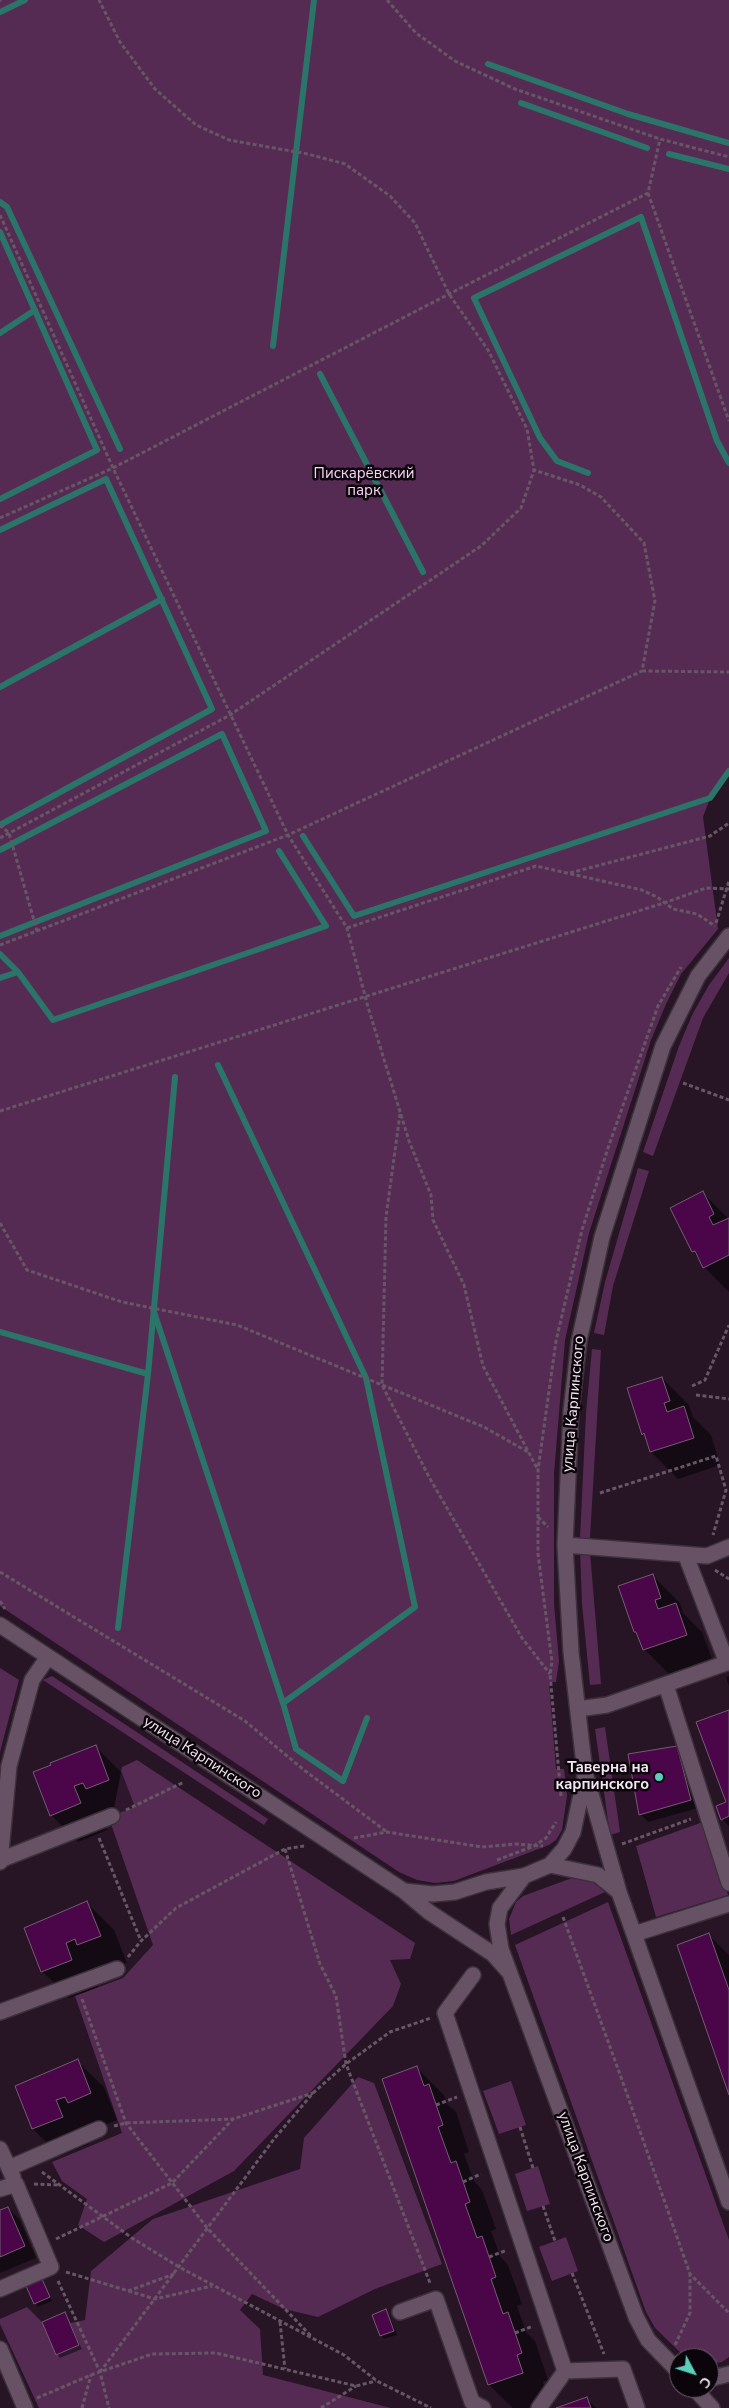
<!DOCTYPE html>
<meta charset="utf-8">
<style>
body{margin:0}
#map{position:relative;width:729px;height:2408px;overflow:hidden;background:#271425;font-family:"Nunito Sans",sans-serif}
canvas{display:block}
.north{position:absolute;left:669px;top:2348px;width:50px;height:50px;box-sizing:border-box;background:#0b040a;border:1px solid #685f67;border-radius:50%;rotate:130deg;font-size:14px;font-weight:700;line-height:20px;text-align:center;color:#f4e7f3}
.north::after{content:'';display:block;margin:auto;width:18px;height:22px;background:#5bcebb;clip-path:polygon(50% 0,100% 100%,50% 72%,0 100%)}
</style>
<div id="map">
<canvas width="729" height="2408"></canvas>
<div class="north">С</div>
</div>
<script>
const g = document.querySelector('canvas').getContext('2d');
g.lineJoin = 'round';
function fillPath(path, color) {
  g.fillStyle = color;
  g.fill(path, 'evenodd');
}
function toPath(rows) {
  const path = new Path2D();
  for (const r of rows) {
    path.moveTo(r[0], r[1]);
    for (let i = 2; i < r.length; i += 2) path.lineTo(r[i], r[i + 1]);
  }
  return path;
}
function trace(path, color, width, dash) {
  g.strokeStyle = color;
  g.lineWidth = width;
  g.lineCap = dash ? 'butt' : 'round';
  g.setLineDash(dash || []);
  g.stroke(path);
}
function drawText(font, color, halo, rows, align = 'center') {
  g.font = font + ' "Nunito Sans",sans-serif';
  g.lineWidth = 5;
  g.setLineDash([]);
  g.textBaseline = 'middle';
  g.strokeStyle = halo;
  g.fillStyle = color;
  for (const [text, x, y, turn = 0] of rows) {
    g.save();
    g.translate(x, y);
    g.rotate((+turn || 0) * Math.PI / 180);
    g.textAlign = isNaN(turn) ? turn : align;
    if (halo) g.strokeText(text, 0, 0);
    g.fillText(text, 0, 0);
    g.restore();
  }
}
fillPath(toPath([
 [0,0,729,0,729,771,711,796,703,817,718,929,681,974,666,1004,651,1040,589,1233,565,1340,554,1474,554,1604,559,1661,556,1682,549,1682,556,1769,564,1769,567,1796,562,1830,556,1840,549,1845,454,1881,435,1883,417,1880,399,1872,0,1606],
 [729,958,729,973,703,1018,653,1156,643,1152,679,1046,693,1013,709,985],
 [638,1168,649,1171,613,1286,604,1335,594,1333,605,1282],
 [592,1349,601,1350,590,1538,580,1538,586,1413],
 [580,1551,590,1552,601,1684,590,1685,582,1604],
 [0,1668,19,1680,0,1752],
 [52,1676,268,1819,264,1825,43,1680],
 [605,1727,620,1832,610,1835,595,1729],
 [137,1760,415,1943,410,1959,390,1960,401,1984,393,2006,234,2171,104,2242,78,2225,87,2199,62,2181,52,2162,122,2133,75,1996,123,1978,153,1945,111,1824,122,1767],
 [703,1822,728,1895,656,1917,636,1846],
 [572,1878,590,1880,605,1892,511,1935,509,1919,516,1902,523,1896],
 [608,1902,729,2240,729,2357,722,2362,709,2364,709,2358,686,2358,655,2328,646,2312,515,1945],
 [358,2077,374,2083,442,2264,375,2289,318,2317,284,2309,252,2294,240,2310,260,2329,263,2375,391,2408,39,2408,0,2324,0,2319,27,2307,42,2322,56,2355,79,2345,70,2323,85,2320,91,2271,153,2219,300,2169,304,2138],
 [511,2081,526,2125,499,2134,483,2091],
 [538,2166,550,2204,527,2211,515,2174],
 [566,2237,578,2271,552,2281,539,2247]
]), '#562b53');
fillPath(toPath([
 [703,1193,729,1219,729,1292,704,1267,693,1251],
 [662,1378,689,1405,693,1417,711,1435,720,1465,678,1479,651,1452,647,1438,643,1434],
 [653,1576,680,1603,683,1613,702,1632,713,1662,671,1676,644,1649,635,1632],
 [729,1676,729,1686,726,1677],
 [729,1711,729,1826,722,1819,727,1803],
 [95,1746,122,1773,135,1807,114,1815,101,1813,107,1830,78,1842,51,1815],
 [677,1748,685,1756,698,1808,648,1822,640,1814],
 [87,1903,114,1930,127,1963,105,1971,100,1966,92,1970,98,1987,69,1998,42,1971],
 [709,1935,729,1955,729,2091],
 [77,2061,104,2087,117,2120,96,2129,91,2124,82,2127,89,2144,60,2156,33,2129,34,2078],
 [417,2068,444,2095,447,2104,456,2112,469,2152,464,2154,474,2181,482,2190,496,2229,491,2231,500,2256,508,2265,522,2304,517,2306,526,2332,535,2341,548,2380,543,2382,550,2400,527,2408,513,2408,489,2385,384,2079],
 [8,2208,20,2220,36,2258,0,2273,0,2211],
 [42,2280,52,2301,38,2307,35,2303],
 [386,2311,389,2314,397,2335,384,2339,381,2335],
 [65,2314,82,2349,60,2358,57,2354],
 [587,2399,596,2408,560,2408]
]), '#0007');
trace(toPath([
 [0,12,25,0],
 [488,64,628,114,729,143],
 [521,103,647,148],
 [669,154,729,169],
 [0,202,7,207,120,449],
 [0,232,97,450,0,499],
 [0,333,35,310],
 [273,346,314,0],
 [320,374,423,572],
 [588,473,557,461,540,438,474,298,641,217,717,441,729,463],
 [0,530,106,479,212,709,0,825],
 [0,687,162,599],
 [303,836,354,916,710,798,729,771],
 [0,850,222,734,266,831,0,936],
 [0,954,18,972,53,1020,326,926,279,851],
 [0,978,18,972],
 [153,1309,283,1703,415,1607,366,1378,218,1065],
 [0,1332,148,1374],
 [118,1628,148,1374,175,1077],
 [283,1703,296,1749,343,1781,367,1718]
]), '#2b7469', 6);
const building = toPath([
 [703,1191,714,1214,709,1217,713,1225,729,1218,729,1255,703,1268,695,1251,692,1252,670,1208,703,1191],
 [662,1377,670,1401,664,1403,667,1412,684,1406,694,1438,650,1452,644,1433,642,1435,627,1388,662,1377],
 [653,1574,661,1598,655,1600,658,1609,676,1603,687,1635,643,1650,636,1632,634,1632,618,1586,653,1574],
 [729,1710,729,1816,721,1820,716,1806,726,1802,696,1722,729,1710],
 [96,1745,109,1780,86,1789,83,1783,74,1786,81,1803,50,1816,33,1772,51,1765,50,1763,96,1745],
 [677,1746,691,1800,639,1815,628,1754,677,1746],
 [87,1901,101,1936,77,1945,75,1939,66,1943,72,1960,41,1972,24,1928,87,1901],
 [709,1933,729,1990,729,2095,677,1945,709,1933],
 [78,2059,91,2093,68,2103,65,2097,56,2100,63,2117,32,2129,15,2086,78,2059],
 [417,2066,424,2086,429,2084,443,2125,438,2127,451,2163,456,2161,470,2202,465,2204,477,2238,482,2236,496,2277,491,2279,503,2314,508,2312,522,2353,517,2355,523,2373,488,2385,382,2079,417,2066],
 [8,2207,25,2246,0,2257,0,2210,8,2207],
 [42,2279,50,2297,34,2304,26,2286,42,2279],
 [386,2309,394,2331,380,2336,372,2315,386,2309],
 [65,2312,79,2345,56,2355,42,2322,65,2312],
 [587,2397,591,2408,556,2408,587,2397]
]);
fillPath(building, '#4a0648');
trace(building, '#735d71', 1);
const minor = toPath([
 [729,936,698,976,663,1046,602,1237,579,1341,571,1411,565,1545,571,1652,585,1773,619,1892,729,2202],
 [565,1545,707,1556,729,1547],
 [686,1556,727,1663],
 [0,1625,404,1891,429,1912,493,1954,509,1972],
 [666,1685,729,1883],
 [578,1709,607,1705,729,1662],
 [0,1860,112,1816],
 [0,1862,9,1766,32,1680,48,1657],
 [550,1865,598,1875,619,1892],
 [524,1876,500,1908,497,1924,501,1949,636,2317,648,2340,679,2372],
 [404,1891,433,1894,455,1892,486,1882,524,1876,550,1865,564,1849,573,1832,585,1776],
 [634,1934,729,1904],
 [473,1975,445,2013,565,2371,539,2408],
 [0,2012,117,1969],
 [0,2149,13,2177],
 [9,2168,99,2129],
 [0,2189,16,2184,51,2267,0,2289],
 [400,2312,436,2299,472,2402,483,2408],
 [0,2349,25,2408],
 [565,2371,623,2369,637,2408],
 [709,2379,729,2374],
 [694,2388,712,2408]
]);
trace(minor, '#3d303c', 18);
trace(toPath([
 [387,0,416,33,455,61,515,89,660,139,729,157],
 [0,1,1,0],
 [648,193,729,421],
 [0,215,113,468,288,835,347,928,368,1007,409,1141,431,1195,433,1220,464,1285,483,1366,538,1470],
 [0,518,113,468,449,294,648,193,660,139],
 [642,671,729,672],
 [0,825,9,833,37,931],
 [0,838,230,715,481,546,521,508,534,470,527,429,488,350,449,294,415,223,390,196,345,164,308,154,229,140,196,125,155,89,120,42,99,0],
 [570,873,710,836,729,823],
 [716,923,729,881],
 [347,928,536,866,642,890,657,897,673,909,697,914,715,926],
 [0,945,288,835,642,671,655,601,644,543,601,497,580,485,534,470],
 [683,1083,729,1100],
 [0,1111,664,903,706,888,729,889],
 [400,1114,386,1217,382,1385,429,1477,522,1638,550,1674],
 [0,1223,27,1270,122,1302,237,1325,484,1427,528,1452],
 [692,1386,705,1380,729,1325],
 [696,1395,729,1399],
 [600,1493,716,1456,726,1490,713,1535],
 [538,1517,548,1527],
 [715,1570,729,1579],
 [0,1572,245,1721,304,1770,387,1832],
 [0,1601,5,1609],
 [561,1796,550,1674,552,1662,538,1554,538,1470,556,1341,582,1230,608,1148,658,1006,681,967],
 [126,1810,184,1782],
 [99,1838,141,1941],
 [354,1838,387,1832,482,1847,516,1844,543,1846],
 [622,1844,691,1819],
 [285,1849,320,1964,336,1996,346,2064,430,2283],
 [497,1860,534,1846,546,1838,556,1822],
 [563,1917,622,2080,690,2274,729,2313],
 [128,1957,141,1941,176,1908,285,1849,304,1846],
 [82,1999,126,2123,208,2229,312,2337],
 [436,2105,457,2097],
 [114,2126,126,2123,233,2119],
 [520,2127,533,2168],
 [42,2172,132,2238,179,2267,344,2355,377,2381,431,2408],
 [463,2182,481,2174],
 [34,2184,58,2185],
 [543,2206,555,2241],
 [56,2239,172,2183,233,2119,313,2093],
 [489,2257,507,2250],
 [66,2272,155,2299,212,2286],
 [572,2273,604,2354],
 [58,2281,100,2372,109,2408],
 [128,2291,174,2274],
 [280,2322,285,2369],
 [515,2333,533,2326],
 [675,2345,690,2313,690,2275],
 [100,2372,274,2139,313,2093,346,2064,390,2032,431,2018],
 [37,2398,91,2375,152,2354,216,2353,356,2386,376,2381],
 [82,2408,91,2375],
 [321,2408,356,2386]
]), '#675666', 3, [4, 2.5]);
trace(minor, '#675265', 15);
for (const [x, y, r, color] of [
 [659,1777,5,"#5bcebb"]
]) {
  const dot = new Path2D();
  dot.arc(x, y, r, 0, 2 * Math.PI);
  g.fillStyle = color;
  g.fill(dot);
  trace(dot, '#0b040a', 2);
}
drawText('15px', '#f8d2f4', '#0b040a', [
 ["Пискарёвский",364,474],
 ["парк",364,491]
]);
drawText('15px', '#f4e7f3', '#0b040a', [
 ["улица Карпинского",574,1404,-85],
 ["улица Карпинского",202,1758,33],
 ["улица Карпинского",585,2177,70]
]);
drawText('bold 15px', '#f4e7f3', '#0b040a', [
 ["Таверна на",649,1768],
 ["карпинского",649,1785]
], 'right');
</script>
